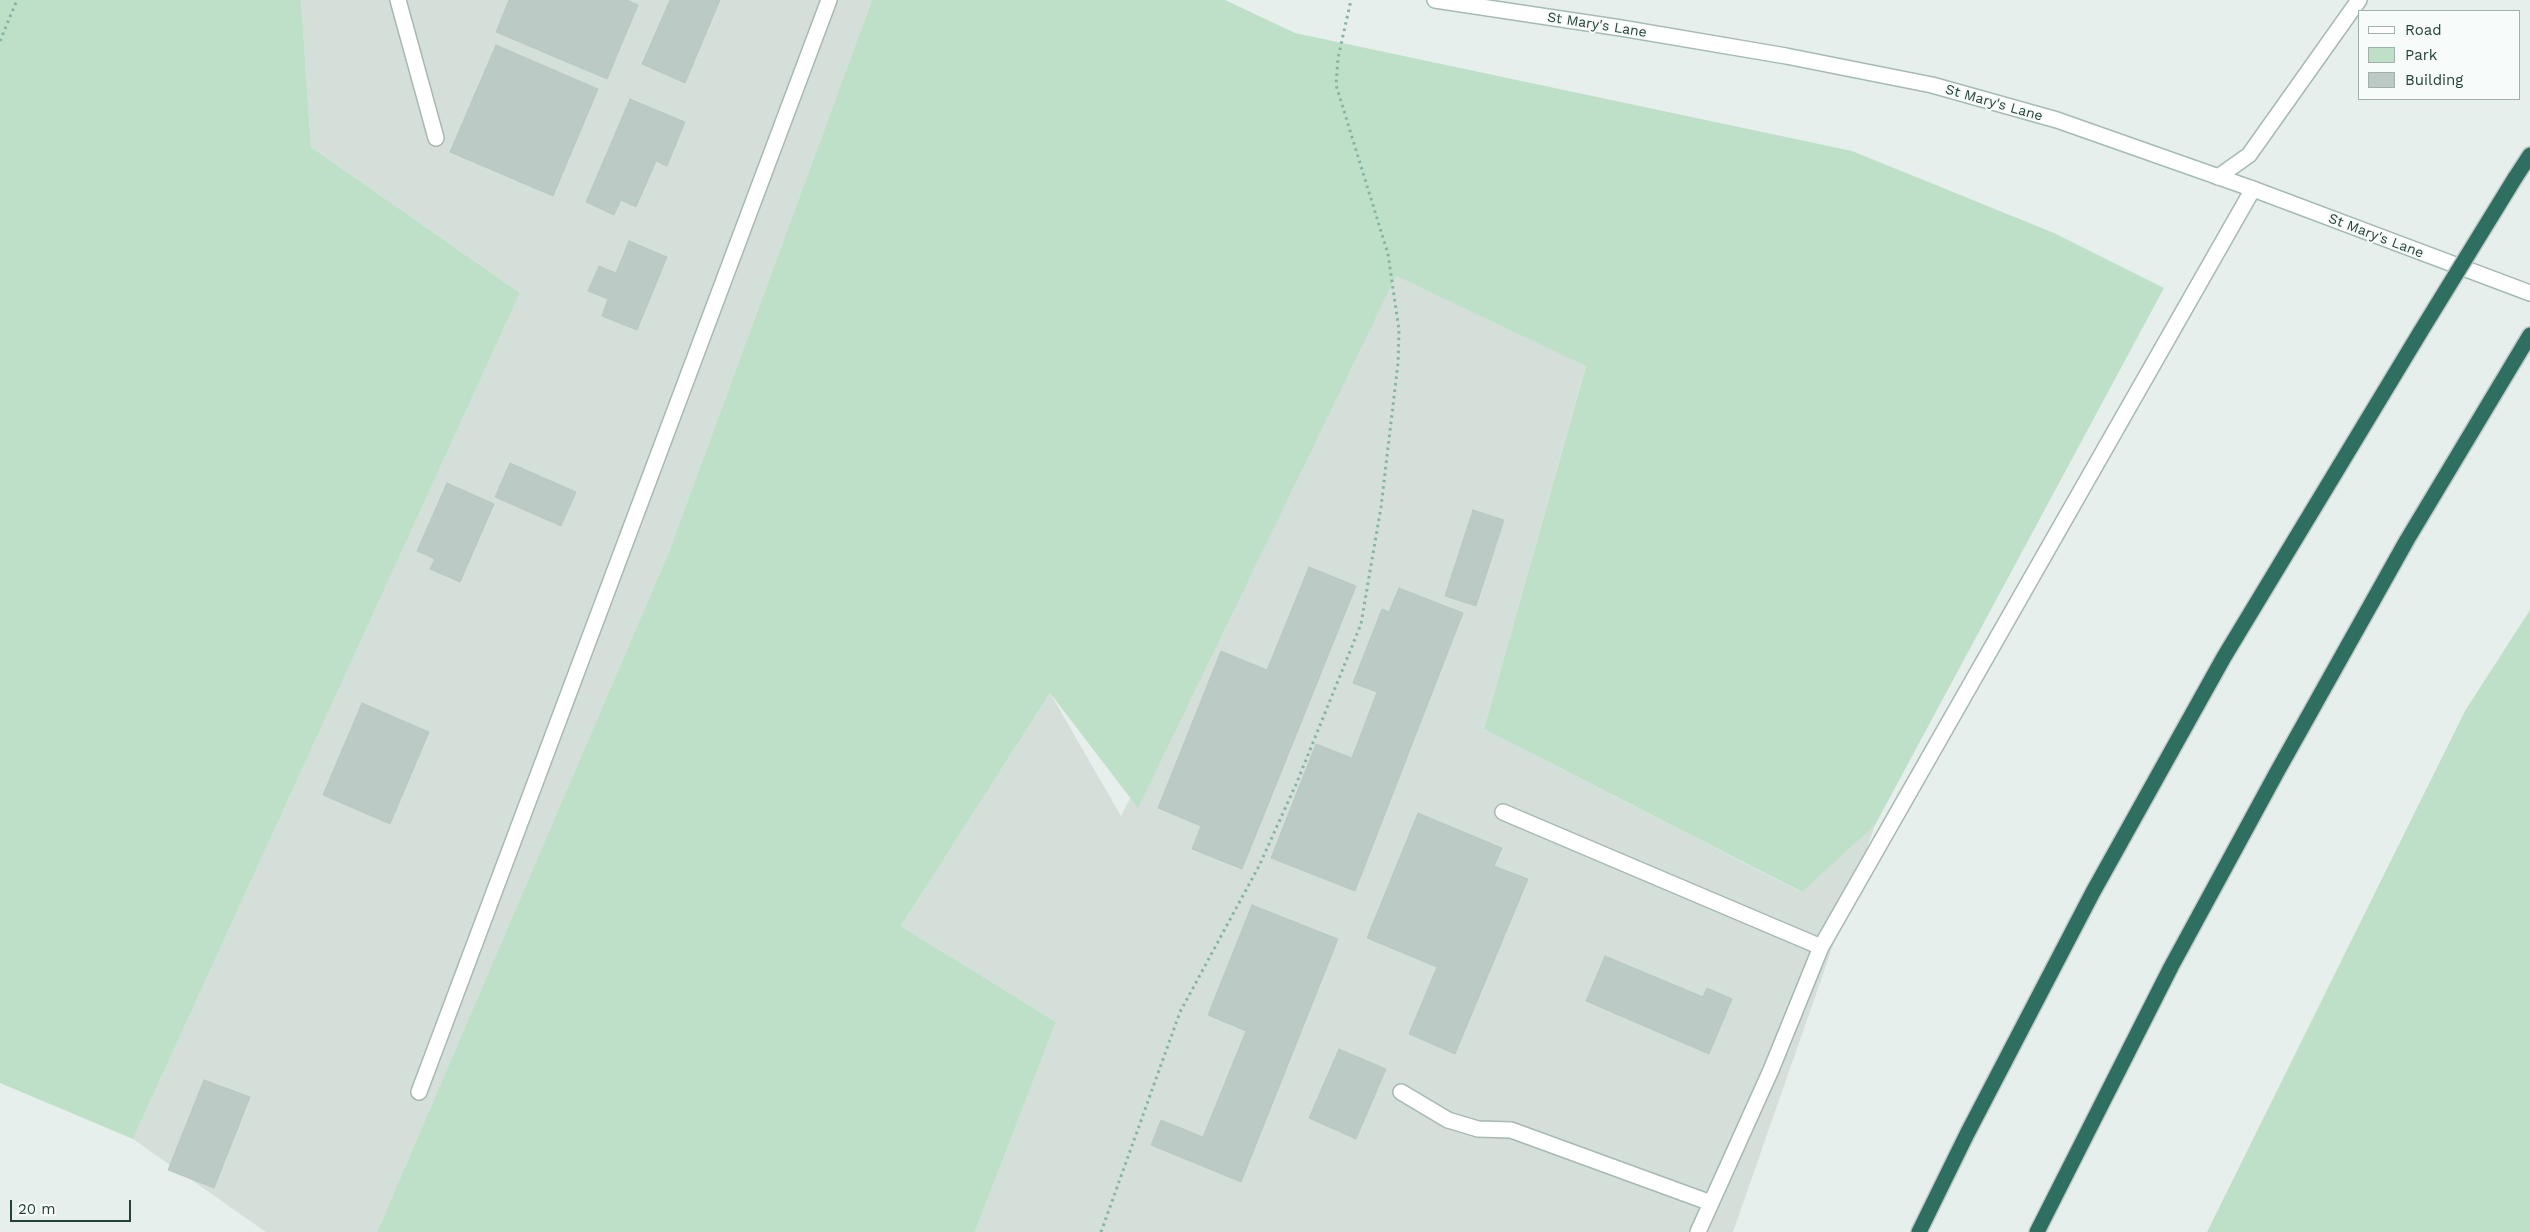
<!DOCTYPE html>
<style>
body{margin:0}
#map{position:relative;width:2530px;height:1232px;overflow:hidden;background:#e6efeb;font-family:"Work Sans",sans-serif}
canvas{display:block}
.legend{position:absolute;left:2358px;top:10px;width:162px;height:90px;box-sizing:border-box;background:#f7fbf9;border:1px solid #a3b1ad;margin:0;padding:6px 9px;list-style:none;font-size:15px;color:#24423a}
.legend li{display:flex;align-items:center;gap:10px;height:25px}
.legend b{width:25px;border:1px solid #a3b1ad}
.scale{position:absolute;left:10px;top:1200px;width:121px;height:22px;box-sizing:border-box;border:2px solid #24423a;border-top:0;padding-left:6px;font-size:15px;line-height:18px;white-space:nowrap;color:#24423a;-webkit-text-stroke:4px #f7fbf9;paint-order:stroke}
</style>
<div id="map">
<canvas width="2530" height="1232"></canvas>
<ul class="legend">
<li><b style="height:6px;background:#fff"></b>Road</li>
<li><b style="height:14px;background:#bfe0c8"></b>Park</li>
<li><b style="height:14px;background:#bbcac4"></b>Building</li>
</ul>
<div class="scale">20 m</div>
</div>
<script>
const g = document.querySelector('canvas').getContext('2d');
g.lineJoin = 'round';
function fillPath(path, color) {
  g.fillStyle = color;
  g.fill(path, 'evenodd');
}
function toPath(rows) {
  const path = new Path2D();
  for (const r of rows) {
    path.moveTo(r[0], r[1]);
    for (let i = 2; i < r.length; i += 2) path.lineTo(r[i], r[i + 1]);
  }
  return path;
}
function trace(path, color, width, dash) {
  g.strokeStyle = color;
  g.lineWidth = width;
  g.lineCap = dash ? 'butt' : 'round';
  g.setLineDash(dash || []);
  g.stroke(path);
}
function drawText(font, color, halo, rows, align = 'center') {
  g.font = font + ' "Work Sans",sans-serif';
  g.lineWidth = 4;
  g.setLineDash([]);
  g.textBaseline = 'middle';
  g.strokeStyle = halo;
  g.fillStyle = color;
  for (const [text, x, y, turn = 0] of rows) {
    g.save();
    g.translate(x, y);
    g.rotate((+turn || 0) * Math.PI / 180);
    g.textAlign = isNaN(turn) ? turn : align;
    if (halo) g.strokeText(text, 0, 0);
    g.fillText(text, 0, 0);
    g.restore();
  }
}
fillPath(toPath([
 [301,0,872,0,668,554,377,1232,266,1232,133,1139,520,293,311,147],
 [1396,276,1586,365,1484,729,1801,892,1875,825,1733,1232,975,1232,1056,1022,901,926,1050,693,1121,816]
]), '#d4dfda');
fillPath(toPath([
 [0,0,301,0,311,147,520,293,133,1139,0,1083],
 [872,0,1225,0,1295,33,1852,151,2054,233,2164,288,1875,825,1802,892,1484,729,1586,366,1396,276,1138,808,1050,693,901,926,1056,1022,975,1232,377,1232,668,554],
 [2530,610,2530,1232,2207,1232,2465,711]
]), '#bfe0c8');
const building = toPath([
 [509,0,627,0,638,5,607,79,496,32,509,0],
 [670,0,720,0,685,83,642,64,670,0],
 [496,45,598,89,553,196,450,152,496,45],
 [630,99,685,122,667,166,656,161,636,207,621,200,614,215,586,202,630,99],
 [629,241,667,257,637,330,602,316,608,299,588,291,599,266,616,273,629,241],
 [510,463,576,492,561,526,495,497,510,463],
 [447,483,494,504,460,582,430,569,435,559,417,551,447,483],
 [1473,510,1504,520,1476,606,1445,596,1473,510],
 [1309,567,1356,586,1242,869,1192,849,1201,826,1158,808,1221,651,1267,670,1309,567],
 [1399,588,1463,613,1355,891,1271,858,1316,744,1352,758,1377,692,1353,683,1382,609,1389,612,1399,588],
 [362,703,429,732,390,824,323,795,362,703],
 [1418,813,1502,848,1494,866,1528,879,1455,1054,1409,1034,1437,967,1367,938,1418,813],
 [1252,905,1338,939,1241,1182,1151,1145,1161,1120,1203,1137,1246,1031,1208,1015,1252,905],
 [1605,956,1703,997,1707,988,1732,999,1709,1054,1586,1001,1605,956],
 [1339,1049,1386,1069,1356,1139,1309,1118,1339,1049],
 [204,1080,250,1097,214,1188,168,1170,204,1080]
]);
fillPath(building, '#bbcac4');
trace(building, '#b8c9c2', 1);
const lane = toPath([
 [398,0,436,138],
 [2218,177,2249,155,2359,0],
 [1503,812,1821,947],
 [419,1092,829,0],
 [1401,1092,1448,1120,1478,1129,1511,1130,1711,1203],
 [1698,1232,1771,1070,1821,947,2253,189]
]);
const secondary = toPath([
 [1435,0,1621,28,1786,56,1932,85,2057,120,2253,189,2530,293]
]);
const highway = toPath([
 [2515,178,2530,155],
 [1919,1232,1967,1134,2093,892,2224,657,2421,331],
 [2037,1232,2171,967,2277,772,2407,540,2530,335]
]);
trace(lane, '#a8b8b2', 18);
trace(secondary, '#a4bbb3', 18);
trace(highway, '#c2cac8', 18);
trace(toPath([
 [0,41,17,0],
 [1101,1232,1180,1012,1259,866,1297,782,1361,624,1381,507,1398,363,1399,330,1388,254,1336,85,1338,58,1351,0]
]), '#86b3a5', 3, [2.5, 4]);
trace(lane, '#fff', 15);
trace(secondary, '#fff', 15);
trace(highway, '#2f6f62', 15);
const highwayBridge = toPath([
 [2421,331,2515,178]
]);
trace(highwayBridge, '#c2cac8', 18, []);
trace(highwayBridge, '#2f6f62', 15);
drawText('14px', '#24423a', '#f7fbf9', [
 ["St Mary's Lane",1597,25,9],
 ["St Mary's Lane",1994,103,16],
 ["St Mary's Lane",2376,236,21]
]);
</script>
